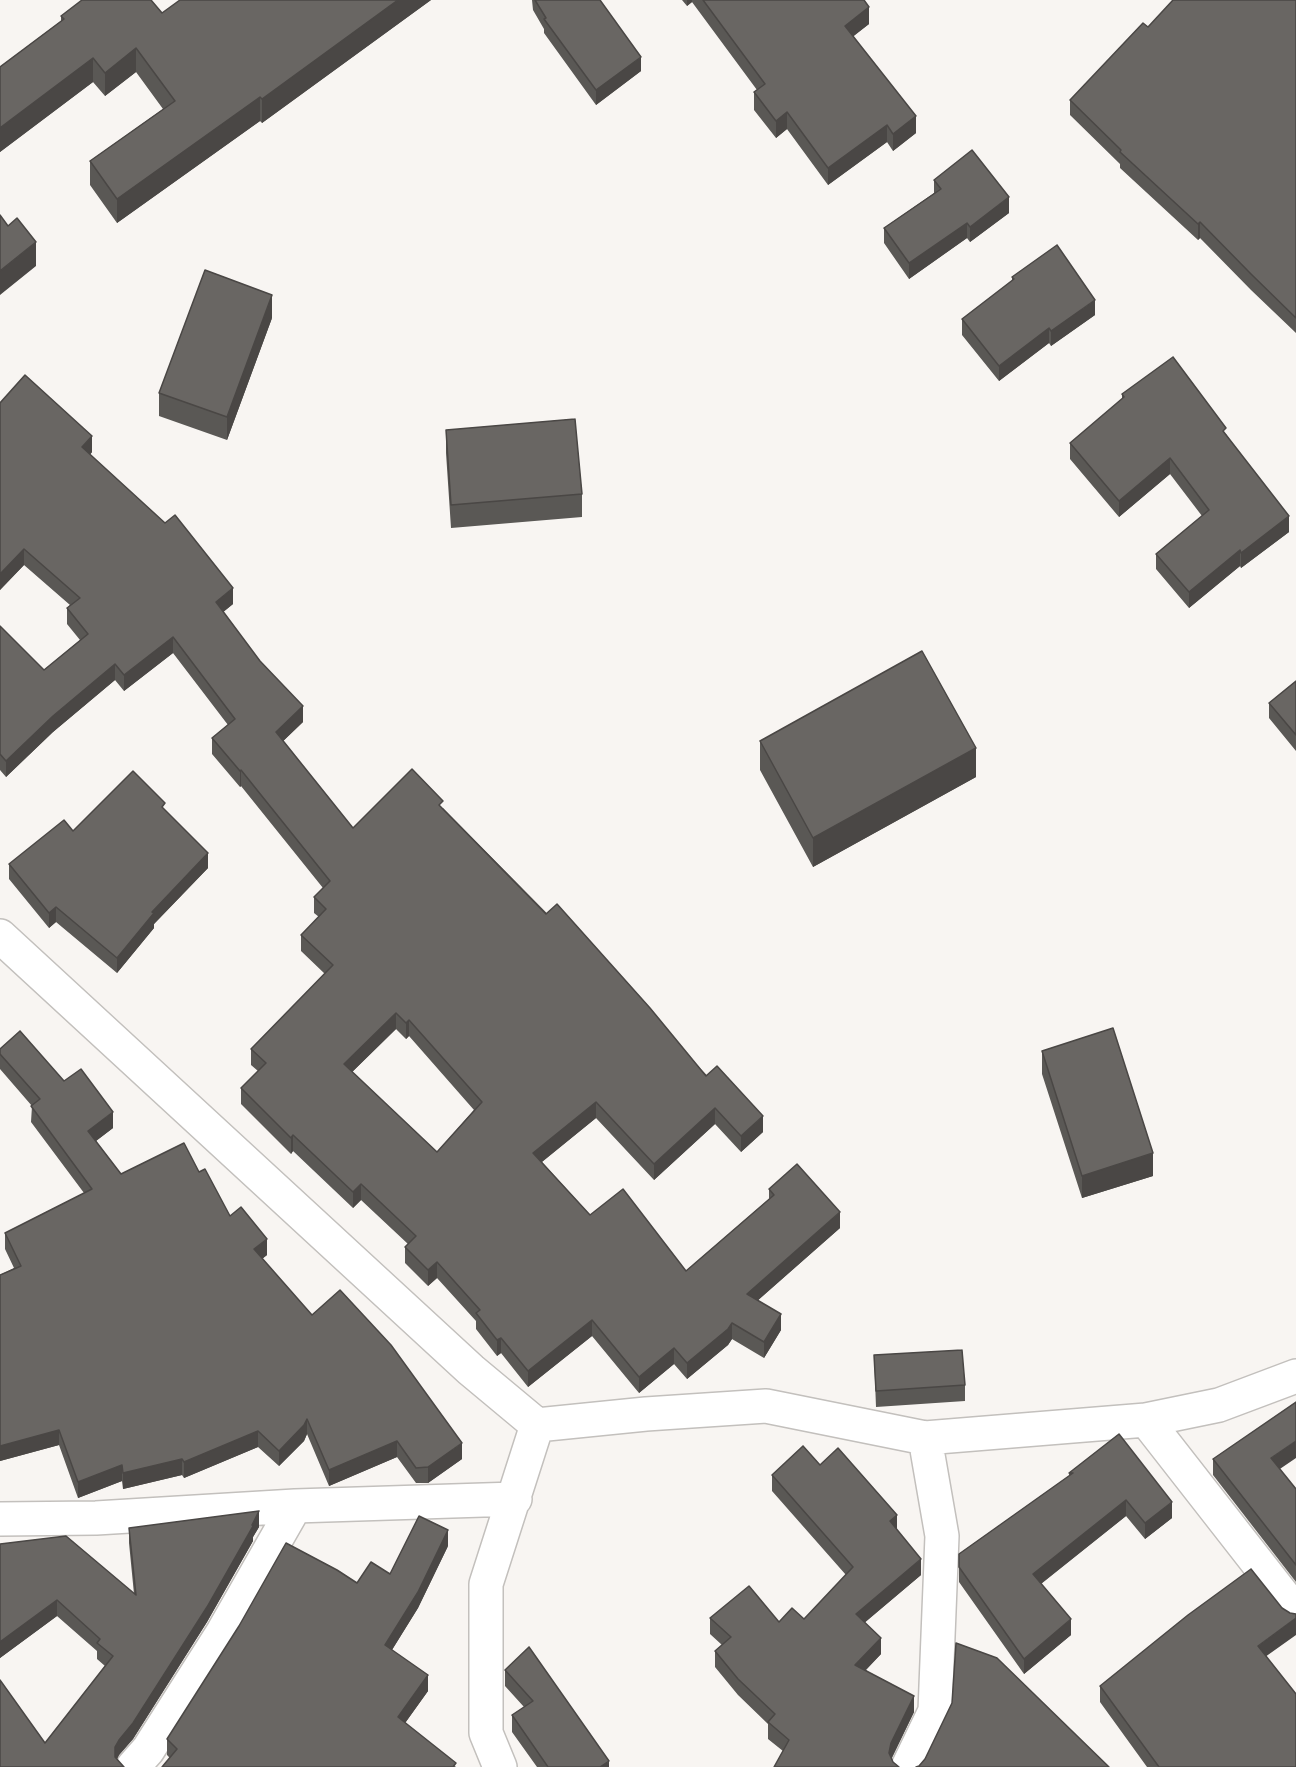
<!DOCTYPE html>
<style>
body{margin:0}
canvas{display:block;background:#f8f5f2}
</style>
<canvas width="1296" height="1767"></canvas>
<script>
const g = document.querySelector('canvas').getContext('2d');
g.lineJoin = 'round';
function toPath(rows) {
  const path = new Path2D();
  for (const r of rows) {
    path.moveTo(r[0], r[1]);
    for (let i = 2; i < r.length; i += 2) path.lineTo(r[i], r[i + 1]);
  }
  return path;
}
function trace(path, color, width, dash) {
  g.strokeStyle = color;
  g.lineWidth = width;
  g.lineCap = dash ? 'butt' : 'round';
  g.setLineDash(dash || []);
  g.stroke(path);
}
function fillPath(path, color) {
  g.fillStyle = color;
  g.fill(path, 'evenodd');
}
const minor = toPath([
 [0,936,471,1370,537,1425,646,1414,766,1406,925,1438,1146,1420,1219,1405,1296,1376],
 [1146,1420,1296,1612],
 [0,1519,96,1518,295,1506,515,1499],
 [133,1767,148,1750,223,1632,295,1506],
 [500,1767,486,1733,486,1584,537,1425],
 [908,1767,935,1711,942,1536,925,1438]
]);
trace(minor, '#c3c0bd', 36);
trace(minor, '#fff', 33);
fillPath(toPath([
 [431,0,262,123,260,121,117,223,90,185,90,161,163,109,136,72,105,96,93,82,0,152,0,67,61,21,61,16,162,13],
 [532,0,600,0,641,71,596,105,544,33,544,29,533,10],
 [682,0,864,0,869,24,853,36,916,133,893,151,887,142,828,185,787,129,776,138,754,110,754,92,757,90,692,2,687,6],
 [1296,0,1296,333,1251,290,1200,238,1198,240,1120,168,1120,164,1070,115,1070,100,1148,27],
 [934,180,1009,213,970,242,967,238,909,279,884,243,884,228,934,193],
 [1012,277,1095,315,1051,346,1049,343,999,381,962,335,962,319,1012,281],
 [272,318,227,440,159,416,159,393],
 [1122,394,1226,434,1289,532,1241,568,1240,566,1189,608,1156,569,1156,554,1202,516,1170,474,1119,517,1070,459,1070,443,1122,399],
 [0,403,92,452,90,455,233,604,223,612,303,722,283,741,353,828,443,808,763,1132,741,1152,715,1124,654,1180,596,1118,542,1162,590,1215,686,1271,769,1199,769,1189,840,1228,758,1300,781,1330,764,1358,732,1339,728,1345,687,1379,674,1364,639,1393,592,1336,528,1387,501,1353,497,1356,476,1329,476,1321,437,1278,428,1286,405,1263,405,1247,408,1244,361,1200,353,1208,293,1151,291,1154,241,1104,241,1088,258,1071,251,1065,251,1049,325,974,301,951,301,935,319,917,314,913,314,897,323,888,241,786,240,787,212,754,212,738,228,725,173,653,124,691,115,680,53,732,6,777,0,770,0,626,44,670,80,640,67,624,67,608,70,605,24,565,0,590],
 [396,1029,406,1039,409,1036,474,1110,437,1152,352,1072],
 [446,430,582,494,582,517,451,528,446,453],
 [1296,681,1296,751,1269,718,1269,703],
 [760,741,976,777,813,867,760,770],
 [165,810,208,868,154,924,154,928,117,973,56,922,49,928,9,879,9,864,73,831],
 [0,1049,64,1081,113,1128,96,1141,121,1174,199,1172,230,1216,267,1255,262,1259,312,1315,462,1459,428,1483,416,1483,397,1457,329,1486,307,1434,304,1441,279,1466,258,1447,184,1478,182,1475,123,1489,122,1481,78,1498,59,1445,0,1461,0,1275,14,1268,5,1249,5,1233,84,1193,31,1122,32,1106,0,1069],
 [1042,1051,1153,1176,1082,1198,1042,1074],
 [874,1355,965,1385,965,1401,876,1407],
 [1119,1434,1172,1518,1145,1539,1126,1516,1041,1584,1071,1635,1024,1674,959,1582,959,1554,1069,1476,1069,1473],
 [1213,1459,1279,1469,1296,1489,1296,1582,1213,1475],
 [820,1465,897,1530,921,1575,865,1622,881,1654,866,1670,914,1712,892,1758,893,1762,783,1751,768,1739,768,1724,738,1695,715,1667,715,1651,722,1645,710,1634,710,1618,779,1622,804,1619,846,1575,772,1491,772,1475],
 [259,1527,253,1537,253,1541,207,1622,133,1739,119,1755,117,1759,45,1743,105,1666,97,1659,97,1651,57,1616,0,1658,0,1544,134,1594,129,1543,129,1528],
 [448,1546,418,1608,392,1650,428,1691,405,1723,456,1767,170,1758,167,1755,167,1739,357,1583,390,1574],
 [1266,1656,1296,1767,1147,1767,1100,1702,1100,1686],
 [505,1670,609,1767,537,1767,512,1732,512,1715,524,1707,505,1686]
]), '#5a5855');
fillPath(toPath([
 [398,0,431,0,262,123,262,99],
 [687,0,692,0,692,2,687,6],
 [869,7,869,24,845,43,845,26],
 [136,48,136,72,105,96,105,73],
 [641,57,641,71,596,105,596,90],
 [93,58,93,82,0,152,0,128],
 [260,97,260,121,117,223,117,199],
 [787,112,787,129,776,138,776,121],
 [916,116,916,133,893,151,893,134],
 [887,125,887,142,828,185,828,168],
 [1009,197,1009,213,970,242,970,227],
 [1200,222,1200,238,1198,240,1198,224],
 [967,223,967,238,909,279,909,263],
 [36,242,36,266,0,295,0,271],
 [272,295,272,318,227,440,227,417],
 [1095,300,1095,315,1051,346,1051,331],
 [1049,328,1049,343,999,381,999,366],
 [92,436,92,452,82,463,82,447],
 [1170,458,1170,474,1119,517,1119,501],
 [1289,516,1289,532,1241,568,1241,553],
 [24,549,24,565,0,590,0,574],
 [1240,550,1240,566,1189,608,1189,592],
 [233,588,233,604,216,618,216,602],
 [173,637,173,653,124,691,124,675],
 [115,664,115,680,53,732,6,777,6,761,53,716],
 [303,706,303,722,276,748,276,732],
 [976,748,976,777,813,867,813,838],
 [241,770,241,786,240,787,240,771],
 [208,853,208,868,154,924,154,928,117,973,117,958,152,912],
 [56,907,56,922,49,928,49,913],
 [396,1013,396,1029,344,1080,344,1064],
 [409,1020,409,1036,406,1039,406,1023],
 [596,1102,596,1118,533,1169,533,1153],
 [715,1108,715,1124,654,1180,654,1164],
 [113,1112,113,1128,88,1147,88,1131],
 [763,1116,763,1132,741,1152,741,1136],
 [293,1135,293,1151,291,1154,291,1138],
 [1153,1153,1153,1176,1082,1198,1082,1176],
 [361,1184,361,1200,353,1208,353,1192],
 [840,1212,840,1228,747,1310,747,1294],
 [267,1239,267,1255,254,1265,254,1249],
 [437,1262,437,1278,428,1286,428,1270],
 [781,1314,781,1330,764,1358,764,1342],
 [592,1320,592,1336,528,1387,528,1371],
 [732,1323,732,1339,728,1345,687,1379,687,1363],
 [501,1338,501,1353,497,1356,497,1340],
 [674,1348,674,1364,639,1393,639,1377],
 [307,1419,307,1434,304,1441,279,1466,279,1451],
 [59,1430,59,1445,0,1461,0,1446],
 [258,1431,258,1447,184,1478,184,1462],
 [397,1441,397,1457,329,1486,329,1470],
 [1296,1441,1296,1458,1271,1475,1271,1458],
 [462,1443,462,1459,428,1483,428,1467],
 [182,1459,182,1475,123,1489,123,1473],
 [122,1465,122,1481,78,1498,78,1482],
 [1126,1500,1126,1516,1033,1590,1033,1574],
 [1172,1502,1172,1518,1145,1539,1145,1523],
 [259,1511,259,1527,253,1537,253,1541,207,1622,133,1739,119,1755,115,1763,115,1747,119,1740,252,1525],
 [897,1515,897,1532,890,1521],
 [448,1530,448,1546,418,1608,385,1661,385,1645],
 [921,1559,921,1575,856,1630,856,1614],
 [57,1600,57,1616,0,1658,0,1642],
 [1296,1618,1296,1635,1258,1662,1258,1646],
 [1071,1619,1071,1635,1024,1674,1024,1659],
 [881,1638,881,1654,855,1681,855,1665],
 [428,1675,428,1691,398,1733,398,1717],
 [914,1696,914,1712,891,1759,889,1753,891,1743],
 [609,1761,609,1767,600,1767]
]), '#4a4745');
const building = toPath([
 [82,0,151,0,162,13,180,0,398,0,262,99,260,97,117,199,90,161,175,101,136,48,105,73,93,58,0,128,0,67,64,19,61,16,82,0],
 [535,0,600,0,641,57,596,90,544,19,546,18,535,0],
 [703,0,864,0,869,7,845,26,916,116,893,134,887,125,828,168,787,112,776,121,754,92,765,84,703,0],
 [1173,0,1296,0,1296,318,1251,274,1200,222,1198,224,1120,152,1121,150,1070,100,1143,23,1148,27,1173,0],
 [972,150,1009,197,970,227,967,223,909,263,884,228,941,189,934,180,972,150],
 [0,215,8,226,17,218,36,242,0,271,0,215],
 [1057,245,1095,300,1051,331,1049,328,999,366,962,319,1014,279,1012,277,1057,245],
 [205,270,272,295,227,417,159,393,205,270],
 [1173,357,1226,428,1223,431,1289,516,1241,553,1240,550,1189,592,1156,554,1209,510,1170,458,1119,501,1070,443,1124,397,1122,394,1173,357],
 [25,375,92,436,82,447,165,523,175,515,233,588,216,602,260,661,303,706,276,732,353,828,412,769,443,801,439,805,546,914,557,904,650,1008,706,1076,717,1066,763,1116,741,1136,715,1108,654,1164,596,1102,533,1153,590,1215,623,1189,686,1271,774,1195,769,1189,797,1164,840,1212,747,1294,781,1314,764,1342,732,1323,728,1329,687,1363,674,1348,639,1377,592,1320,528,1371,501,1338,497,1340,476,1313,480,1310,437,1262,428,1270,405,1247,416,1236,361,1184,353,1192,293,1135,291,1138,241,1088,266,1063,251,1049,333,965,301,935,326,909,314,897,330,881,241,770,240,771,212,738,235,719,173,637,124,675,115,664,53,716,6,761,0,754,0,626,44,670,88,634,67,608,80,598,24,549,0,574,0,403,25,375],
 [396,1013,406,1023,409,1020,482,1102,437,1152,344,1064,396,1013],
 [575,419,582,494,451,505,446,430,575,419],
 [922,651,976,748,813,838,760,741,922,651],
 [1296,681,1296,735,1269,703,1296,681],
 [133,771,165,803,162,807,208,853,152,912,154,913,117,958,56,907,49,913,9,864,64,820,73,831,133,771],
 [1113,1028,1153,1153,1082,1176,1042,1051,1113,1028],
 [20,1031,64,1081,81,1069,113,1112,88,1131,121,1174,184,1143,199,1172,205,1169,230,1216,241,1207,267,1239,254,1249,312,1315,340,1290,391,1345,462,1443,428,1467,416,1468,397,1441,329,1470,307,1419,304,1425,279,1451,258,1431,184,1462,182,1459,123,1473,122,1465,78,1482,59,1430,0,1446,0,1275,21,1266,5,1233,92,1189,31,1106,40,1099,0,1054,0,1049,20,1031],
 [962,1350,965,1385,876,1391,874,1355,962,1350],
 [1296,1402,1296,1441,1271,1458,1296,1489,1296,1565,1213,1459,1296,1402],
 [1119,1434,1172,1502,1145,1523,1126,1500,1033,1574,1071,1619,1024,1659,959,1567,959,1554,1073,1473,1069,1473,1119,1434],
 [803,1446,820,1465,838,1448,897,1515,890,1521,921,1559,856,1614,881,1638,855,1665,914,1696,891,1743,889,1753,893,1762,899,1767,774,1767,789,1740,768,1722,775,1714,738,1679,715,1651,731,1637,710,1618,749,1586,779,1622,792,1608,804,1619,853,1567,772,1475,803,1446],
 [259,1511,252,1525,253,1526,207,1607,133,1723,119,1740,115,1747,115,1757,124,1767,0,1767,0,1680,45,1743,113,1656,97,1643,100,1639,57,1600,0,1642,0,1544,66,1536,136,1595,129,1528,259,1511],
 [419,1516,448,1530,418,1592,385,1645,428,1675,398,1717,456,1763,453,1767,162,1767,177,1749,167,1739,239,1626,286,1543,337,1570,357,1583,371,1562,390,1574,419,1516],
 [1251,1569,1282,1608,1290,1613,1296,1614,1296,1618,1258,1646,1296,1694,1296,1767,1159,1767,1100,1686,1188,1615,1251,1569],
 [956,1643,997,1658,1109,1767,916,1767,919,1766,925,1759,952,1703,956,1643],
 [529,1647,609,1761,600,1767,548,1767,512,1715,533,1701,505,1670,529,1647]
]);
fillPath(building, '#696663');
trace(building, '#4a4745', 1.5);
</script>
